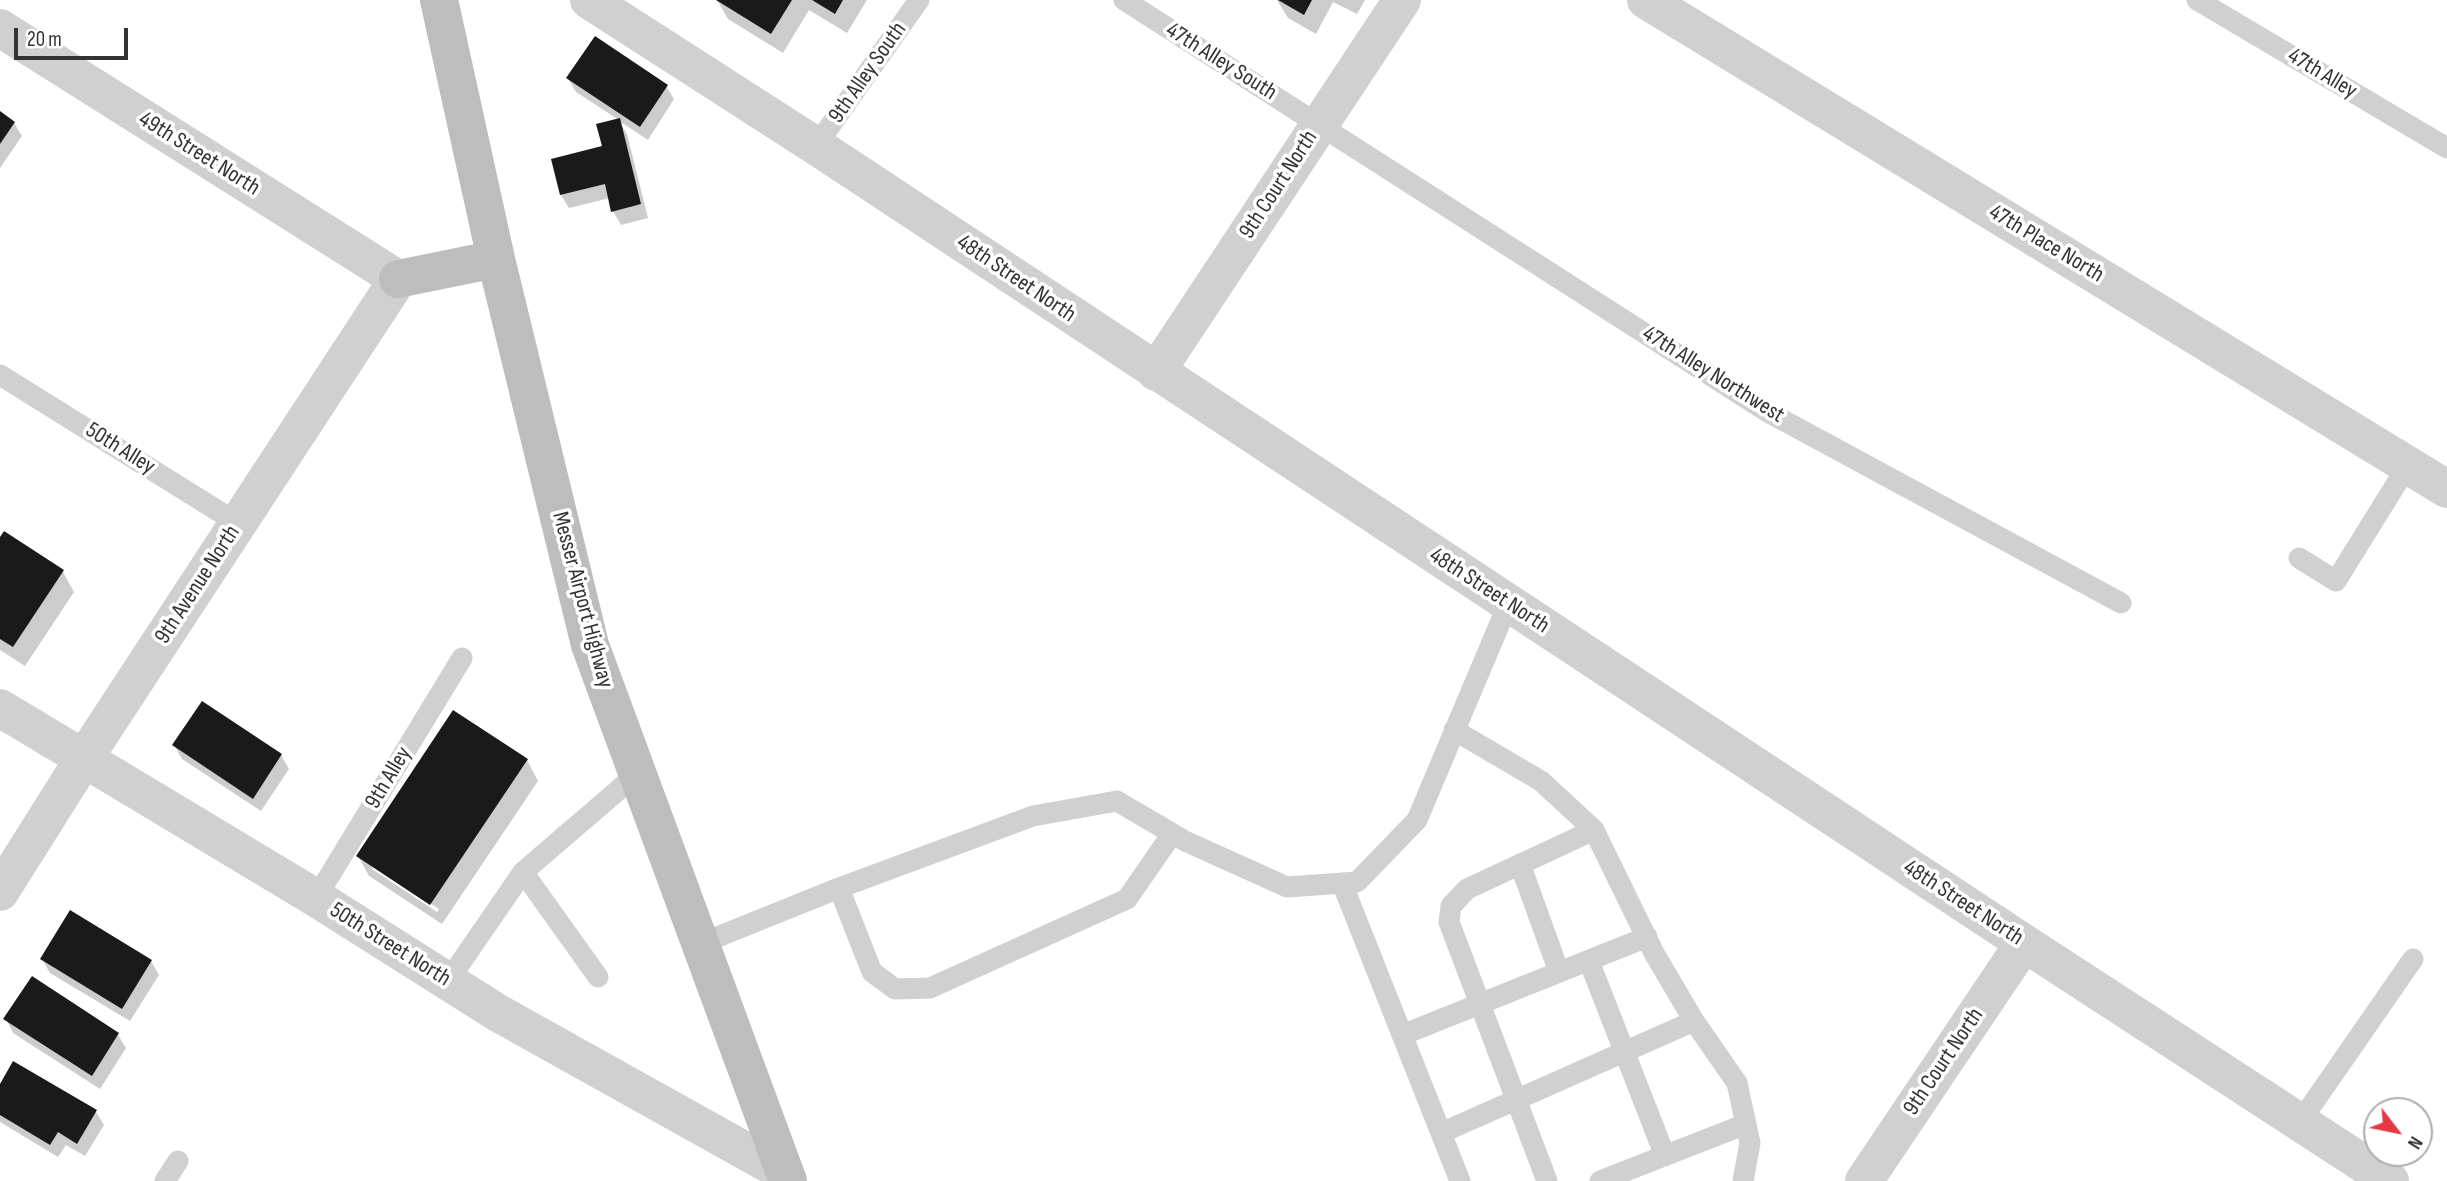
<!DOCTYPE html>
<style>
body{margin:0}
#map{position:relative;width:2447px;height:1181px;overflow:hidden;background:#fff;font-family:"Sofia Sans Condensed",sans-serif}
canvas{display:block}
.north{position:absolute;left:2363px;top:1097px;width:70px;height:70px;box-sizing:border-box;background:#fff;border:2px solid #adadad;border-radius:50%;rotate:122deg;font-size:19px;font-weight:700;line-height:28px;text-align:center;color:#333}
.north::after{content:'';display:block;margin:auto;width:24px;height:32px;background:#e63946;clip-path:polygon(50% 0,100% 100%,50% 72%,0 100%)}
.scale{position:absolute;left:14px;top:28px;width:114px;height:32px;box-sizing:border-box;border:4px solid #333;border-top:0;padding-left:9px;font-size:21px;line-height:24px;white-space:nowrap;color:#333;-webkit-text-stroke:5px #fff;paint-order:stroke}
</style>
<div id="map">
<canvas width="2447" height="1181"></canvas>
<div class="north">N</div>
<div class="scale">20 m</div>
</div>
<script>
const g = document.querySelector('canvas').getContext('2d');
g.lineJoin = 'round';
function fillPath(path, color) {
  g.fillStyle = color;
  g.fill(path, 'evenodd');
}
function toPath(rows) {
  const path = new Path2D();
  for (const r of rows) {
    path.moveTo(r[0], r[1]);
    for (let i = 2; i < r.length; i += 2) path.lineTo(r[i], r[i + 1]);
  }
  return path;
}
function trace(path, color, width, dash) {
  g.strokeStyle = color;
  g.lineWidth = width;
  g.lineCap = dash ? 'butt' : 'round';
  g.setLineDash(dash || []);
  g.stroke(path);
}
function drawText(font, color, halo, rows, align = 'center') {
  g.font = font + ' "Sofia Sans Condensed",sans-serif';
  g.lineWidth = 7;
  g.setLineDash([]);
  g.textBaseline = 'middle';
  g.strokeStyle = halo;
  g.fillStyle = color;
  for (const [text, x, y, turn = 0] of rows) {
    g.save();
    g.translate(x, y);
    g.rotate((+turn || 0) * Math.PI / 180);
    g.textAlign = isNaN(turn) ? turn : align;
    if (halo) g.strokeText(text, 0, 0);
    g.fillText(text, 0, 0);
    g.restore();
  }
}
fillPath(toPath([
 [717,0,867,0,847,33,809,10,783,53,728,19],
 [1277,0,1365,0,1357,14,1333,2,1316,34,1288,18],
 [568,78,666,86,674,99,648,140,619,121,627,134,648,218,621,225,613,211,610,198,569,208,561,195,604,147,619,120,576,92],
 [0,113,14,123,22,136,0,168],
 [0,540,63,572,74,592,25,666,0,650],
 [174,745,281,755,289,769,261,811,182,759],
 [527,760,538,781,442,924,369,876,358,856],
 [372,865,439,909,437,912,372,869],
 [42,959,151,961,159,975,130,1021,50,973],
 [6,1019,118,1035,126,1048,100,1089,13,1033],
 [0,1087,96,1112,104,1125,85,1156,66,1145,58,1157,0,1122]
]), '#0003');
fillPath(toPath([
 [716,0,792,0,771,34],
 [812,0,843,0,835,14],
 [1278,0,1312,0,1304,15],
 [595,36,668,85,640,127,566,78],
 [0,111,15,122,0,144],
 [620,118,641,204,611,212,605,184,560,195,551,159,602,146,596,124],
 [4,531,64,570,13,647,0,639,0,537],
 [202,701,282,754,253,799,172,745],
 [453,710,528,759,430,905,356,856],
 [70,910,152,960,122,1009,40,959],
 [32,976,119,1033,92,1076,3,1019],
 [13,1061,97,1110,77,1144,58,1132,50,1145,0,1115,0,1084]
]), '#1a1a1a');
trace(toPath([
 [1124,0,1766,411,2121,603],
 [2197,0,2447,148],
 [816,146,919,0],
 [0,375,239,524],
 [2299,558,2336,581,2408,465],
 [1454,730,1541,781,1594,830,1654,953,1694,1021,1737,1083,1750,1143,1743,1181],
 [1520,864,1559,972],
 [523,872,598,977],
 [1342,883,1460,1181],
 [839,888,872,972,895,989,930,988,1127,899,1172,834],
 [316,898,462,658],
 [700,944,839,888,1033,816,1117,801,1185,841,1287,887,1357,882,1417,820,1508,604],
 [1589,961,1665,1156],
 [448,981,523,872,637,774],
 [1402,1035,1647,937],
 [2300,1122,2413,959],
 [1441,1133,1694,1021],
 [165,1181,178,1161],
 [1547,1181,1449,922,1451,906,1467,889,1594,830],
 [1600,1181,1746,1124]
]), '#d0d0d0', 21);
trace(toPath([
 [589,0,816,146,2024,943,2390,1181],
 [1646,0,2447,489],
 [0,28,398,279,83,760,0,892],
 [1156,372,1402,0],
 [0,708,316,898,498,1013,785,1173],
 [1864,1181,2024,943]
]), '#d0d0d0', 38);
trace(toPath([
 [439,0,496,259,590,645,788,1181],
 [398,279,496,259]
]), '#bdbdbd', 38);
drawText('23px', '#333', '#fff', [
 ["47th Alley South",1221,62,32],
 ["9th Alley South",868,73,-55],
 ["47th Alley",2322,74,31],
 ["49th Street North",199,154,32],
 ["9th Court North",1279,185,-57],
 ["47th Place North",2046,244,31],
 ["48th Street North",1016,279,34],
 ["47th Alley Northwest",1713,375,32],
 ["50th Alley",120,449,32],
 ["9th Avenue North",198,585,-57],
 ["48th Street North",1489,591,33],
 ["Messer Airport Highway",582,600,75],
 ["9th Alley",389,778,-59],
 ["48th Street North",1963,903,33],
 ["50th Street North",390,945,32],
 ["9th Court North",1944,1062,-56]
]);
</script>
